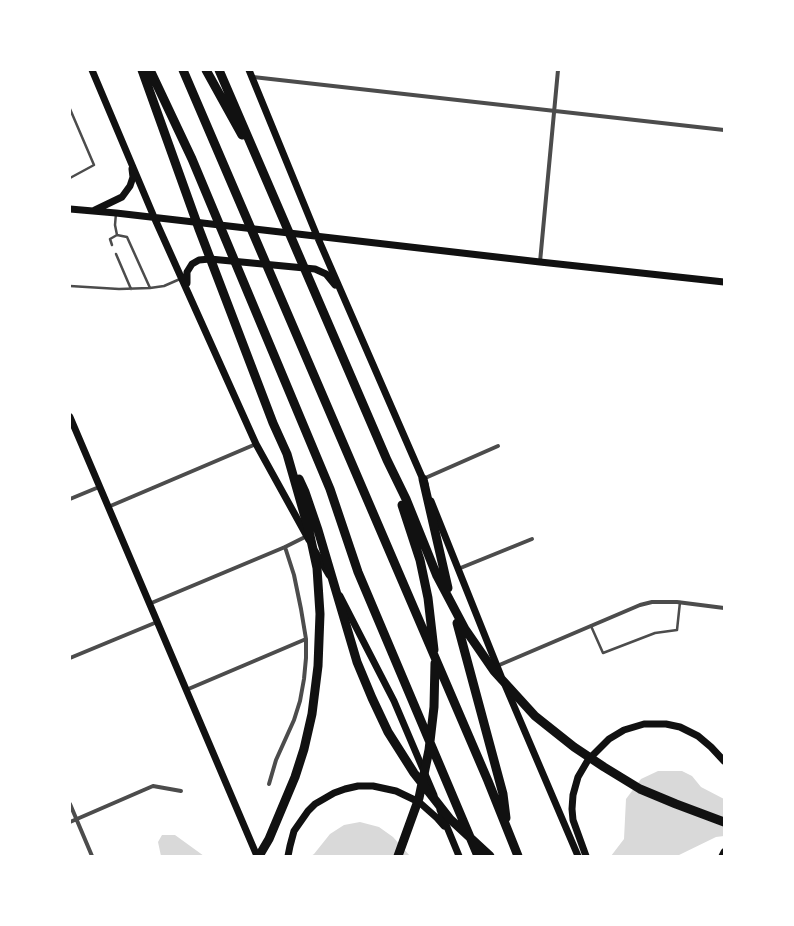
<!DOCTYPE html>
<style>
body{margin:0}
#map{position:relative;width:794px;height:926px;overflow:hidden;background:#fff;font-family:"Work Sans",sans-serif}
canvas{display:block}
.frame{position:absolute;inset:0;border:71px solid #fff;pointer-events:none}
</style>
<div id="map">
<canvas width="794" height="926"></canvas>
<div class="frame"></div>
</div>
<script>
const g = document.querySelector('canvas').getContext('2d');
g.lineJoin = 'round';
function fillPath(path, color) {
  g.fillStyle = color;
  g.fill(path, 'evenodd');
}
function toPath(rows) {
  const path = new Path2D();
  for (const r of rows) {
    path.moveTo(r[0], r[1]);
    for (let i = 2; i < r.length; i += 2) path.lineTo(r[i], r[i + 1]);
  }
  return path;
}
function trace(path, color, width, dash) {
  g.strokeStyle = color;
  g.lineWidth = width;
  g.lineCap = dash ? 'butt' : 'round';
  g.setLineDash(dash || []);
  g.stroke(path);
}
fillPath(toPath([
 [658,771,682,771,692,776,701,787,724,799,724,836,716,837,677,856,611,856,624,839,626,799,641,779],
 [360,822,379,827,393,837,410,856,311,856,314,854,330,834,344,825],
 [162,835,175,835,204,856,161,856,158,842]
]), '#d9d9d9');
trace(toPath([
 [70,109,94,165,70,178],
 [116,213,115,225,117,235,127,237,150,288],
 [112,245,110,239,117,235],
 [116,254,131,289],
 [70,286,119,289,150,288,164,286,180,279],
 [591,626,603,653,655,633,677,630,680,602]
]), '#4c4c4c', 2.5);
trace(toPath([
 [253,77,724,130],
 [540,262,558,70],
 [423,479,498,446],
 [70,499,99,487],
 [108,507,256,444],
 [458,569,532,539],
 [149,604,285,547,307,536],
 [70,658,157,622],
 [497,666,640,605,652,602,677,602,724,608],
 [186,690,306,639],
 [269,784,276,760,294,720,300,701,304,679,306,658,306,639,301,609,294,575,285,547],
 [70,804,92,856],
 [70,822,153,786,181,791]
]), '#4c4c4c', 4);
trace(toPath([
 [92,70,154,217,256,444,309,540],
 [249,70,317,236,425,484],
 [70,209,116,213,540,262,724,282],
 [95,210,122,197,130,186,133,177,132,169],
 [187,283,187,272,192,264,199,260,210,259,315,269,326,274,335,285],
 [70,417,257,856],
 [431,501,501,676],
 [315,551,329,575],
 [340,596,394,701,434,795],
 [505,685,578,856],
 [440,810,459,856],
 [288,856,290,846,294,831,308,811,315,804,334,793,345,789,358,786,373,786,396,791,419,802,437,818,444,826],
 [586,856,573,820,572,809,573,795,578,777,588,760,609,739,624,730,644,724,666,724,680,727,698,736,711,747,724,761],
 [722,856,724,852]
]), '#111', 7);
trace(toPath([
 [142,70,199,229,273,423,287,454,309,531,317,568,320,614,318,666,312,714,304,749,295,777,269,839,259,856],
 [150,70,192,159,330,489,358,572,478,856],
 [183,70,488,781,518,856],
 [206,70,242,135],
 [219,70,387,460,406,499,437,576,465,629,494,671,535,716,574,747,604,767,640,789,676,804,724,822],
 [299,479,305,492,318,530,357,662,372,698,388,732,414,773,450,819,490,856],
 [423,479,448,588],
 [402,505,420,560,428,598,434,650],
 [457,623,503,794,506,818],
 [398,856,419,798,429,750,434,707,435,663]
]), '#111', 9);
</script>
